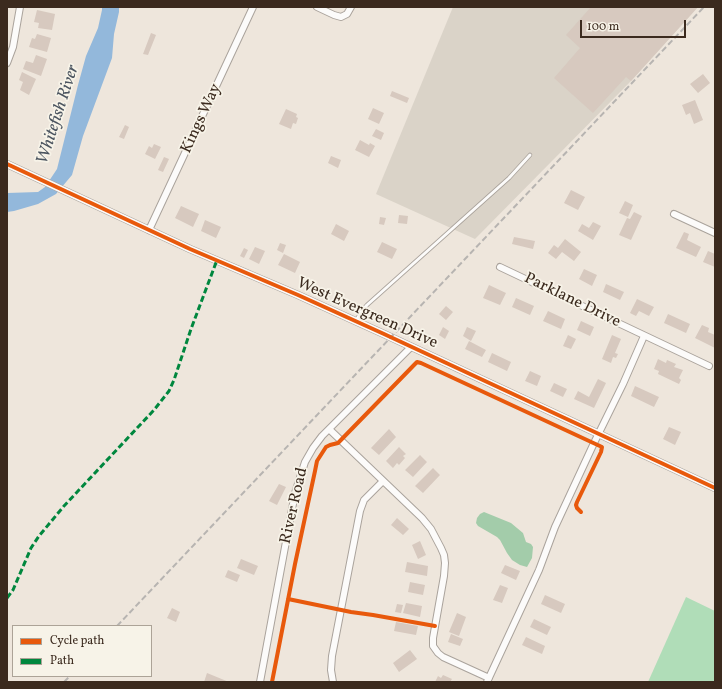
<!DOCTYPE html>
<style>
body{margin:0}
#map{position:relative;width:722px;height:689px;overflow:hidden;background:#eee6dc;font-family:Vollkorn,serif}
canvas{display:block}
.frame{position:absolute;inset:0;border:8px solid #3b2a1e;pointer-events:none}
.legend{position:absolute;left:12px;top:625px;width:140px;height:52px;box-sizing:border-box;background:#f7f3e8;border:1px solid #aca397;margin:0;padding:5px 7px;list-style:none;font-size:12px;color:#3b2a1e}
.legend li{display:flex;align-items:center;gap:8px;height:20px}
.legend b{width:20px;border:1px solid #aca397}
.scale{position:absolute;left:580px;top:20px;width:106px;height:18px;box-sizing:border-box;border:2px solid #3b2a1e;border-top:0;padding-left:5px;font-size:12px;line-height:14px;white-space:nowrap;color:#3b2a1e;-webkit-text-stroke:3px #f7f3e8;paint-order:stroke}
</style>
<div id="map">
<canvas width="722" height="689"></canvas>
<div class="frame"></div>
<ul class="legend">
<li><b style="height:5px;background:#e8590c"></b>Cycle path</li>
<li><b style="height:5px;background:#00873e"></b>Path</li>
</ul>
<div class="scale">100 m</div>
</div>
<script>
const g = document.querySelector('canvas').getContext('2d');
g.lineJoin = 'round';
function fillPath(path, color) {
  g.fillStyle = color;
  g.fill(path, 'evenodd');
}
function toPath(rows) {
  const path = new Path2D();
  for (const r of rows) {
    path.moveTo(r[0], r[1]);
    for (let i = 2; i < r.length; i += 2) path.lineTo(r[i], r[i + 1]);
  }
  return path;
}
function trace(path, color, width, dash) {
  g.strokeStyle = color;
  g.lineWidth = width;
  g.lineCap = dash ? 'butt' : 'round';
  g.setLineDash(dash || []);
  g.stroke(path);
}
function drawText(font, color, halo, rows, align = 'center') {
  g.font = font + ' Vollkorn,serif';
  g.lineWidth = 3.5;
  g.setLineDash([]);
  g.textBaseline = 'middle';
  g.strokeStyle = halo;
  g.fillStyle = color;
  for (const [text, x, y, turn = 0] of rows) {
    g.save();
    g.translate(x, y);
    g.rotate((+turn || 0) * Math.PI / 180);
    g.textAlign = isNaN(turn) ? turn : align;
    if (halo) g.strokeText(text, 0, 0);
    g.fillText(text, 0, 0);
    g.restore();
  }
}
fillPath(toPath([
 [453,7,698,7,631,81,475,239,376,194]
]), '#dad3c8');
fillPath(toPath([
 [686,597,715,611,715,682,648,682]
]), '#b0ddb8');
fillPath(toPath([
 [484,512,511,523,523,533,526,542,531,544,533,547,532,558,527,567,520,565,512,560,507,553,500,540,497,537,478,526,476,523,477,518,480,514]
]), '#a3ccaa');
fillPath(toPath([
 [102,7,119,7,119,12,114,34,112,58,83,136,72,175,56,194,38,204,14,211,7,212,7,193,38,192,45,187,57,169,78,85,86,56,98,28,102,10]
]), '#93b8db');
fillPath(toPath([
 [591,7,698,7,631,81,626,77,593,113,554,78,580,48,566,35],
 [37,10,55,14,52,30,38,28,39,23,34,22],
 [151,33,156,35,148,55,143,54],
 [37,34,51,38,47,52,29,47,32,38,35,39],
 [36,55,47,59,41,76,23,69,26,61,33,63],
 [22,72,36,79,29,95,20,90,23,82,19,80],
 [703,74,710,83,698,93,690,84],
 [392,91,409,98,407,103,390,96],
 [695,100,703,120,694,124,690,113,686,115,682,105],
 [373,108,384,113,379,124,368,119],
 [286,109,297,114,296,117,298,118,296,124,293,123,291,129,279,124],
 [125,125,129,127,124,139,119,137],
 [376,129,384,133,381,140,372,136],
 [360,140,369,145,370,143,375,146,369,157,355,150],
 [154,144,161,147,155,159,145,154,149,146,152,148],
 [331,156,341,160,338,168,328,163],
 [164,157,169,159,163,172,158,170],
 [571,190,585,197,578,210,564,203],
 [625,201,633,205,628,217,619,213],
 [181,206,199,214,193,227,175,218],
 [634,212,642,216,631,240,619,235,627,218,630,219],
 [399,215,408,216,407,224,398,223],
 [380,217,386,218,384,225,379,224],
 [205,220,221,227,216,238,201,231],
 [593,222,601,226,593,240,578,231,582,224,589,228],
 [336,224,349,231,344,241,331,234],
 [684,232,689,234,687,240,701,247,696,257,676,248],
 [514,237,535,241,533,249,512,244],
 [565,239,581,252,574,261,562,252,556,259,548,253,554,245,558,248],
 [382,242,397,249,392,259,377,252],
 [280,243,286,245,283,253,277,250],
 [255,247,265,251,259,264,249,259],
 [244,248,248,250,244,258,240,256],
 [708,251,715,254,715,267,703,262],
 [284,254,300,262,295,273,278,265],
 [584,269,597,275,592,286,579,279],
 [606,284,624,292,620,300,603,292],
 [489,285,506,293,500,305,483,298],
 [516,298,534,306,530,315,512,307],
 [637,299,654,307,649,316,639,311,636,316,630,313],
 [446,306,453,312,446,320,439,314],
 [548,311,565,319,561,329,543,321],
 [668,314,690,324,686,333,664,323],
 [581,321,594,327,590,336,577,330],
 [702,325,709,328,708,332,715,335,715,348,695,338],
 [443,327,449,331,445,339,439,335],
 [467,327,476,331,471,341,463,336],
 [568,335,576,339,571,349,563,346],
 [612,335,621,339,615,353,618,354,616,358,613,357,611,363,602,359],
 [469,341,486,350,482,357,465,349],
 [492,353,511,362,507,371,488,362],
 [658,359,666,363,667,360,676,364,674,367,683,370,679,378,681,380,679,384,658,374,659,371,654,369],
 [530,371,541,376,537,386,525,381],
 [598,379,606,383,594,408,574,399,578,391,589,397],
 [554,383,567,389,563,397,550,391],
 [635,386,659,397,654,407,631,396],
 [669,427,681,432,675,445,663,439],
 [389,429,396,437,379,455,371,448],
 [399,447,406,454,403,456,405,458,399,465,397,463,393,468,386,461],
 [420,455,427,462,413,477,405,470],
 [433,468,440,475,423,493,415,486],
 [279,484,286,487,277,505,269,501],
 [397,518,409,529,403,535,391,525],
 [420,541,426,555,418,559,412,545],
 [241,559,258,566,254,575,237,568],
 [407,562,428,566,427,576,405,572],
 [505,565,520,571,516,580,501,573],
 [228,570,240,575,237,582,225,577],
 [410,582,425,585,423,595,408,592],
 [500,585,508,588,502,603,493,600],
 [545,595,565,604,561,613,541,604],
 [406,603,422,606,420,617,403,613],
 [397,604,403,605,401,613,395,612],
 [172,608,180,612,176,622,167,618],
 [457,613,466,617,459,636,449,632],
 [534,619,551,627,547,635,530,627],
 [396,622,418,626,416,635,394,631],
 [451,634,463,639,460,646,448,642],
 [526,637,545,646,542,654,522,645],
 [410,650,417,659,399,672,393,663],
 [207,673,229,682,204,682],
 [443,675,452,679,450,682,435,682,438,676,441,678]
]), '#d7c9bf');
const service = toPath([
 [356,321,361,312,367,305,509,178,530,155]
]);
const minor = toPath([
 [317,7,334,15,341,17,347,14,351,7],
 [7,63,13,47,20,7],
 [674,214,715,233],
 [149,230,253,7],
 [500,267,709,366],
 [329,429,422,518,431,529,441,548,444,555,445,563,444,576,433,638,433,646,438,653,443,657,489,678],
 [260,682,295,493,305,462,313,448,322,436,411,347],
 [333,682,331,670,332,656,360,511,364,500,383,481],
 [487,682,539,570,555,527,594,443,623,384,644,336]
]);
const tertiary = toPath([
 [7,164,190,249,298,295,384,334,715,488]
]);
trace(service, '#aaa39c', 4.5);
trace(minor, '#aaa39c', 8);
trace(tertiary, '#aaa39c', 8);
trace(service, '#fcfbfa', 3);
trace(minor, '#fcfbfa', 6);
trace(tertiary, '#fcfbfa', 7);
trace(toPath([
 [117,626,704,7],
 [64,682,70,676]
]), '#b7b4b1', 2, [6, 3]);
trace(toPath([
 [7,598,13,590,31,548,39,536,64,506,154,410,169,391,174,380,191,329,217,260]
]), '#00873e', 3, [6, 3]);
trace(toPath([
 [7,164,190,249,298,295,384,334,715,488],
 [288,599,351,612,373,615,435,626],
 [272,682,295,564,315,471,317,461,326,447,330,445,338,443,415,364,417,362,421,363,602,447,601,452,577,502,576,505,577,508,581,512]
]), '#e8590c', 4);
drawText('16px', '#3b2a1e', '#f7f3e8', [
 ["Kings Way",202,119,-65],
 ["Parklane Drive",572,301,26],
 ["West Evergreen Drive",367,314,24],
 ["River Road",295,506,-77]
]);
drawText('italic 17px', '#4c5560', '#f7f3e8', [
 ["Whitefish River",59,115,-72]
]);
</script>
